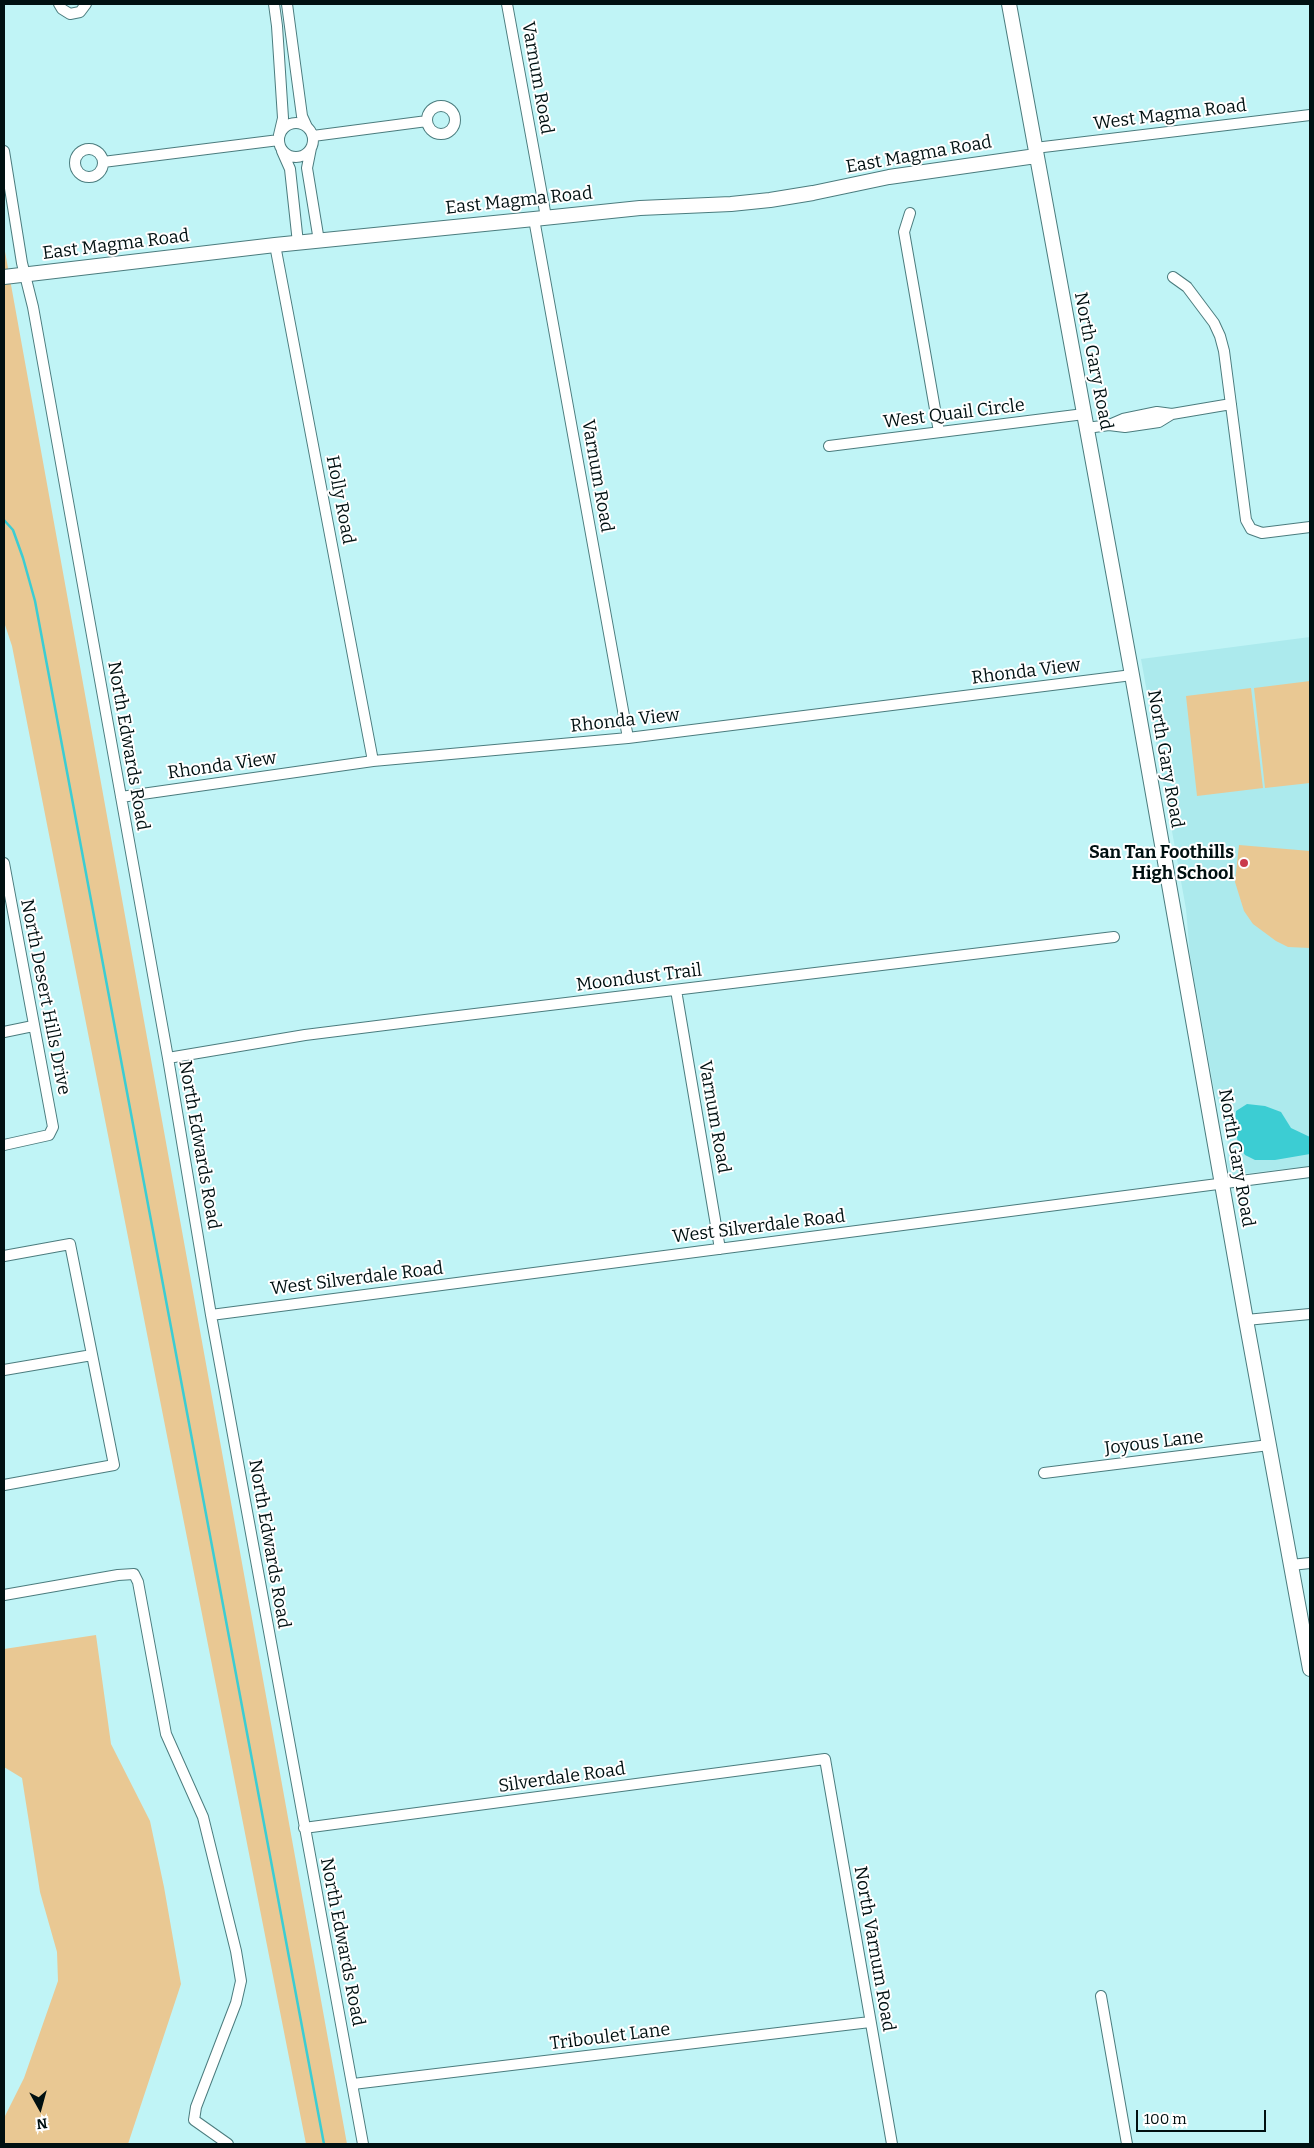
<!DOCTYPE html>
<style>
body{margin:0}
#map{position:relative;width:1314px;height:2148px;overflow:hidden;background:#c0f4f6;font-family:Bitter,serif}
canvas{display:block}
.frame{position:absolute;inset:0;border:5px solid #001011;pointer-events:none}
.north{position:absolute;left:15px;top:2083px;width:50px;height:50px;-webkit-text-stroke:4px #fff;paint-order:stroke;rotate:173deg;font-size:14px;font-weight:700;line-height:20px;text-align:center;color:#001011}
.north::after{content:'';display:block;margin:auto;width:18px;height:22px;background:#001011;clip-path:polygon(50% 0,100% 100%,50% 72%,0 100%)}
.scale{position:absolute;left:1136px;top:2110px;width:130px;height:22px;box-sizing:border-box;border:2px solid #001011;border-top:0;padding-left:6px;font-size:15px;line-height:18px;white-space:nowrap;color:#001011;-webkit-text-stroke:4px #fff;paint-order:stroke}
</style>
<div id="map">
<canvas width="1314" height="2148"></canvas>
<div class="frame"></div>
<div class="north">N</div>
<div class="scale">100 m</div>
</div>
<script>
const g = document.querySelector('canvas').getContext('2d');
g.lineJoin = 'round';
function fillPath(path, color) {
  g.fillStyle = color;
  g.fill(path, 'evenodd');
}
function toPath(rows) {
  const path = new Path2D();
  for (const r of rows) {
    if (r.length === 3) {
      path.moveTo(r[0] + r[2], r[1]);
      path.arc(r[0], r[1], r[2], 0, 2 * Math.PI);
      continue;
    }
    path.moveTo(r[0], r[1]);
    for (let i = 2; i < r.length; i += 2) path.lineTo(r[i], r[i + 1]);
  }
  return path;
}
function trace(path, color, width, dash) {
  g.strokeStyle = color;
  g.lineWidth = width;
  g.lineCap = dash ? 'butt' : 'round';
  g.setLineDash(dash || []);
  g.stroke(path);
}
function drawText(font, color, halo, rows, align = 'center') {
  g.font = font + ' Bitter,serif';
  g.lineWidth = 4;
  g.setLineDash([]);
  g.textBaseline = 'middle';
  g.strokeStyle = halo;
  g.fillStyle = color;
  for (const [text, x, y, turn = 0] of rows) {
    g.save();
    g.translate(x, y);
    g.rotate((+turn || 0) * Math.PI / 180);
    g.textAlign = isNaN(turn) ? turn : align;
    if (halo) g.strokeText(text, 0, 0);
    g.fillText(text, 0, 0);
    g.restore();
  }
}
fillPath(toPath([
 [1310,637,1310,1166,1233,1175,1229,1171,1227,1163,1228,1144,1224,1117,1214,1090,1190,956,1186,909,1141,659]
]), '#aceaed');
fillPath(toPath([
 [4,246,347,2144,306,2144,12,646,4,622],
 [1310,681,1310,783,1265,788,1254,688],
 [1251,688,1263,788,1197,796,1186,696],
 [1239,845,1310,851,1310,948,1288,947,1276,941,1253,924,1244,911,1235,882],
 [96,1635,111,1744,150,1821,164,1887,181,1984,128,2144,4,2144,4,2118,24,2078,58,1981,57,1952,40,1892,22,1778,4,1767,4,1649]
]), '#e9c893');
fillPath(toPath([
 [1247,1104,1265,1106,1281,1112,1291,1128,1310,1137,1310,1154,1275,1160,1255,1160,1245,1155,1238,1144,1235,1124,1236,1111]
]), '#3ccdd3');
trace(toPath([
 [4,520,13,530,23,558,35,601,324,2144]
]), '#3ccdd3', 2.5);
const street = toPath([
 [59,4,62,9,70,14,80,12,86,4],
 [274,4,277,26,283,118,279,135],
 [287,4,302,116,307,127],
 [507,4,546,217],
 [441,120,14],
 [296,140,17],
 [313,136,427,121],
 [311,148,307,168,319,241],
 [1035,148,1310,115],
 [89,163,14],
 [4,151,22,263,33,307,168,1058,211,1315,363,2144],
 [282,151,290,169,298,243],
 [103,162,279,140],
 [910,213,904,232,939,432],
 [534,219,628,738],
 [275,245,373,761],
 [1173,277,1187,287,1214,323,1220,336,1224,351,1246,520,1251,529,1262,533,1310,527],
 [1109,425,1125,427,1159,422,1172,414],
 [1087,428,1109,425,1123,419,1157,412,1172,414,1231,404],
 [829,446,1084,414],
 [121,797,373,761,628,738,1132,675],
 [4,863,53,1127,49,1135,4,1145],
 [676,990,720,1249],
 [4,1032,33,1026],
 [168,1058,305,1035,425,1020,1114,937],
 [4,1256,70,1244,114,1465,4,1485],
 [211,1315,1310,1172],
 [1246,1320,1310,1314],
 [4,1370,92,1355],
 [1044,1473,1269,1445],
 [1291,1565,1310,1563],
 [4,1595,118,1575,134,1574,138,1582,166,1734,203,1817,236,1951,241,1981,236,2003,196,2107,194,2120,228,2144],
 [304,1828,825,1759,892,2144],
 [1101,1996,1127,2144],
 [353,2084,870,2022]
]);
const secondary = toPath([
 [1009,4,1132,675,1246,1320,1310,1669],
 [4,277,275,245,534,219,640,208,731,204,770,200,813,193,889,177,1036,156]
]);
trace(street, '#4b7c7e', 12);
trace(secondary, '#4b7c7e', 16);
trace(street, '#fff', 10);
trace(secondary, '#fff', 14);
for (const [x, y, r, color] of [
 [1244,863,5,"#ca3a4a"]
]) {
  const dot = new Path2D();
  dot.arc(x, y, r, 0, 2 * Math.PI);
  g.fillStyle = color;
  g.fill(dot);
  trace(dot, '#fff', 2);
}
drawText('18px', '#001011', '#fff', [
 ["Varnum Road",537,78,80],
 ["West Magma Road",1170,115,-7],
 ["East Magma Road",919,155,-10],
 ["East Magma Road",519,201,-6],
 ["East Magma Road",116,245,-7],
 ["North Gary Road",1093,361,79],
 ["West Quail Circle",954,414,-7],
 ["Varnum Road",597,476,80],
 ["Holly Road",340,500,79],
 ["Rhonda View",1026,672,-7],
 ["Rhonda View",625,721,-6],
 ["North Edwards Road",128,746,80],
 ["North Gary Road",1165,759,80],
 ["Rhonda View",222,766,-8],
 ["Moondust Trail",639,978,-7],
 ["North Desert Hills Drive",45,997,79],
 ["Varnum Road",714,1117,80],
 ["North Edwards Road",199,1145,80],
 ["North Gary Road",1236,1158,80],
 ["West Silverdale Road",759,1227,-7],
 ["West Silverdale Road",357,1279,-7],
 ["Joyous Lane",1154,1443,-7],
 ["North Edwards Road",269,1544,80],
 ["Silverdale Road",562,1778,-8],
 ["North Edwards Road",342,1942,79],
 ["North Varnum Road",874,1949,80],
 ["Triboulet Lane",610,2037,-7]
]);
drawText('bold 18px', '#001011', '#fff', [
 ["San Tan Foothills",1234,853],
 ["High School",1234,874]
], 'right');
</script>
